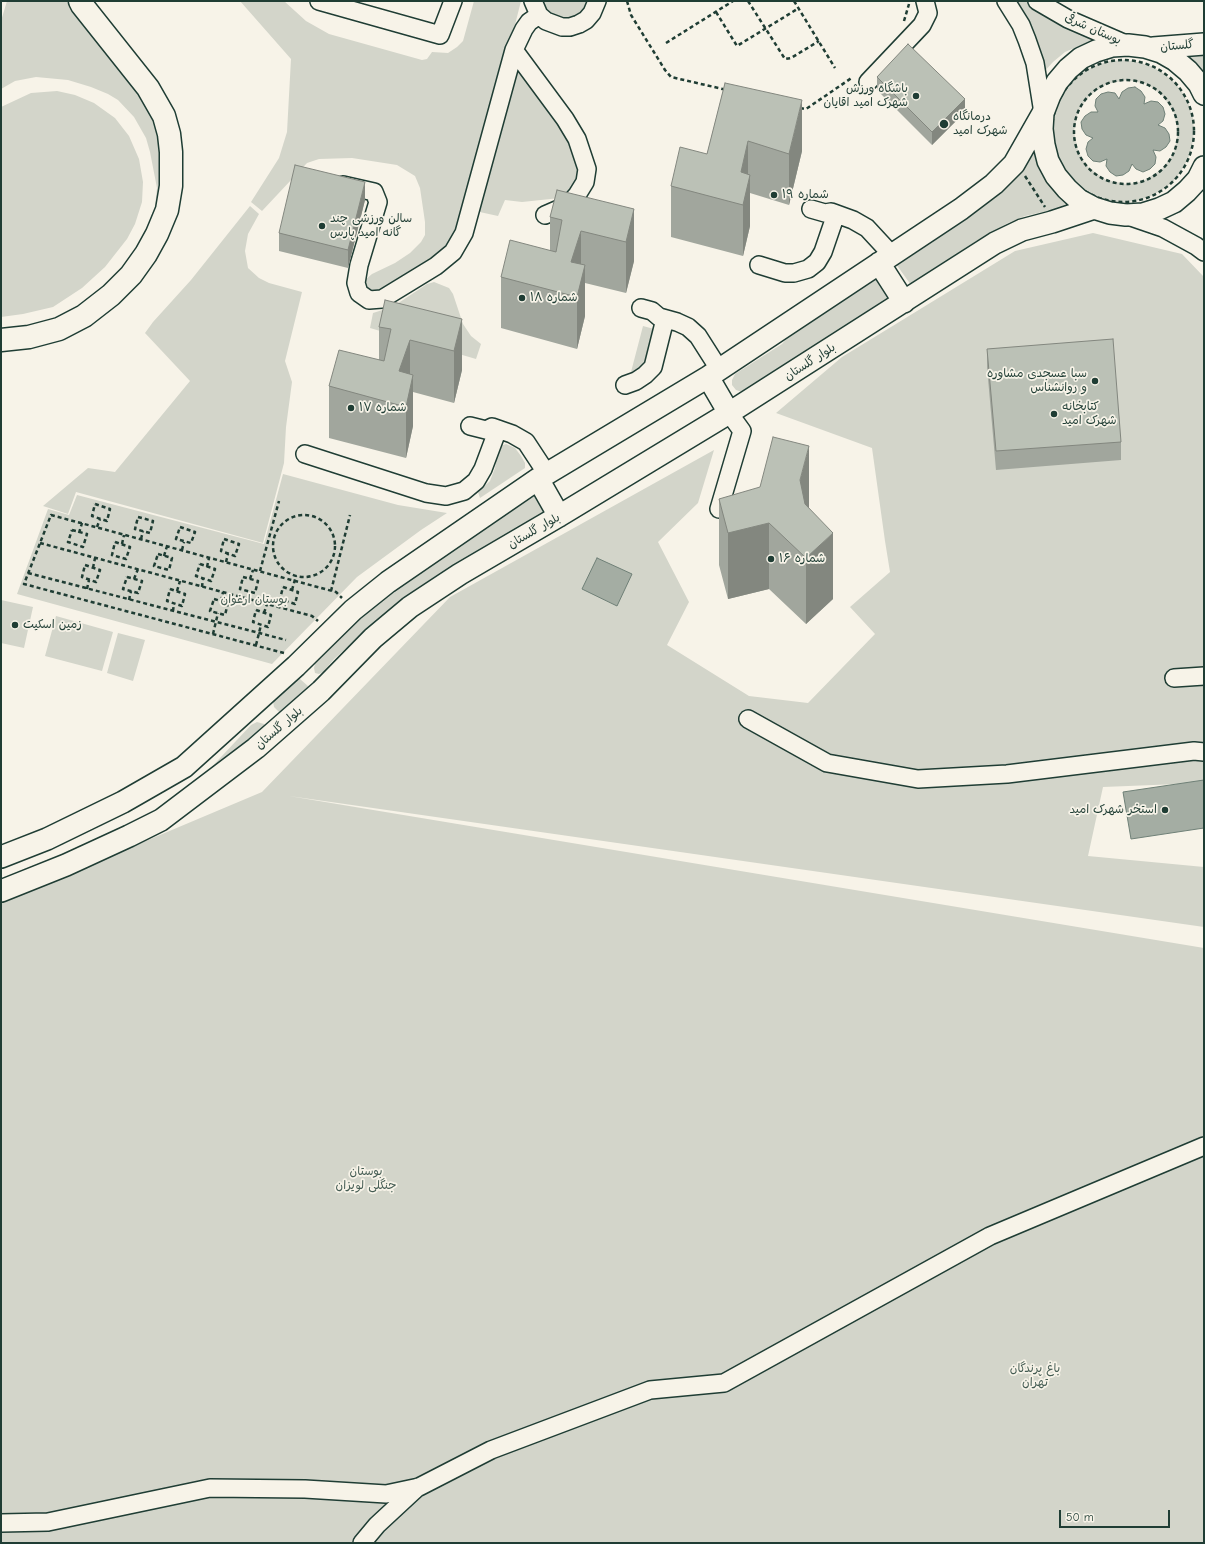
<!DOCTYPE html>
<meta charset="utf-8">
<style>
body{margin:0}
#map{position:relative;width:1205px;height:1544px;overflow:hidden;background:#f7f3e8;font-family:"Comic Neue",sans-serif}
canvas{display:block}
.frame{position:absolute;inset:0;border:2px solid #1f3d34;pointer-events:none}
.scale{position:absolute;left:1059px;top:1510px;width:111px;height:18px;box-sizing:border-box;border:2px solid #1f3d34;border-top:0;padding-left:5px;font-size:12px;line-height:14px;white-space:nowrap;color:#1f3d34;-webkit-text-stroke:3px #f7f3e8;paint-order:stroke}
</style>
<div id="map">
<canvas width="1205" height="1544"></canvas>
<div class="frame"></div>
<div class="scale">50 m</div>
</div>
<script>
const g = document.querySelector('canvas').getContext('2d');
g.lineJoin = 'round';
function fillPath(path, color) {
  g.fillStyle = color;
  g.fill(path, 'evenodd');
}
function toPath(rows) {
  const path = new Path2D();
  for (const r of rows) {
    if (r.length === 3) {
      path.moveTo(r[0] + r[2], r[1]);
      path.arc(r[0], r[1], r[2], 0, 2 * Math.PI);
      continue;
    }
    path.moveTo(r[0], r[1]);
    for (let i = 2; i < r.length; i += 2) path.lineTo(r[i], r[i + 1]);
  }
  return path;
}
function trace(path, color, width, dash) {
  g.strokeStyle = color;
  g.lineWidth = width;
  g.lineCap = dash ? 'butt' : 'round';
  g.setLineDash(dash || []);
  g.stroke(path);
}
function drawText(font, color, halo, rows, align = 'center') {
  g.font = font + ' "Comic Neue","Playpen Sans Arabic",sans-serif';
  g.lineWidth = 3.5;
  g.setLineDash([]);
  g.textBaseline = 'middle';
  g.strokeStyle = halo;
  g.fillStyle = color;
  for (const [text, x, y, turn = 0] of rows) {
    g.save();
    g.translate(x, y);
    g.rotate((+turn || 0) * Math.PI / 180);
    g.textAlign = isNaN(turn) ? turn : align;
    if (halo) g.strokeText(text, 0, 0);
    g.fillText(text, 0, 0);
    g.restore();
  }
}
fillPath(toPath([
 [7,1,72,1,91,27,147,101,157,117,162,136,164,149,165,188,164,201,147,238,141,241,151,222,155,207,157,188,150,152,146,138,134,117,118,100,108,94,91,87,68,80,36,77,15,81,1,89,1,21],
 [240,1,284,1,306,21,329,34,422,60,427,59,432,52,448,53,457,47,463,41,474,1,521,1,504,68,458,231,441,251,424,264,374,294,362,285,365,280,372,274,395,263,410,253,421,242,425,235,425,222,420,188,415,176,397,165,352,158,319,159,307,163,262,211,251,202,279,158,287,132,291,59],
 [540,1,589,1,586,9,580,15,564,20,548,14],
 [1014,1,1029,1,1098,38,1065,52,1053,62,1041,75,1038,48,1034,33,1026,17],
 [1204,52,1204,73,1196,63,1185,54],
 [515,56,569,137,581,173,575,189,560,198,522,202,505,200,498,216,475,211],
 [1124,60,1137,62,1151,66,1163,73,1174,82,1182,92,1189,105,1193,118,1194,132,1192,146,1188,159,1181,171,1173,182,1162,190,1149,197,1136,201,1122,202,1109,200,1095,196,1083,189,1072,180,1064,169,1057,157,1053,144,1052,130,1054,116,1058,103,1065,90,1074,80,1084,71,1097,65,1110,61],
 [1127,80,1147,84,1163,96,1174,113,1178,133,1174,153,1162,169,1145,180,1136,183,1126,184,1106,180,1089,168,1083,160,1078,151,1074,131,1078,111,1090,95,1107,84],
 [57,91,75,95,94,103,115,118,129,136,139,159,143,182,142,202,135,224,127,239,105,267,82,288,53,307,23,314,1,317,1,107,31,93],
 [1036,143,1085,211,1065,208,1056,209,1025,216,1008,223,976,241,911,285,896,264,1002,192,1013,181,1030,159],
 [250,206,259,214,248,234,245,251,248,268,259,278,269,283,302,292,285,361,292,382,286,427,284,463,263,543,76,492,68,514,43,506,88,468,115,472,190,381,145,333,153,322,191,280],
 [1093,233,1182,254,1204,277,1204,783,1103,787,1088,856,1204,867,1204,927,289,796,1204,948,1204,1543,1,1543,1,902,262,792,450,597,714,450,698,503,658,542,689,602,667,645,749,696,808,703,875,634,850,607,890,572,885,541,872,448,776,413,842,357,1015,251],
 [877,276,892,299,750,389,742,392,736,390,732,385,732,380,735,374,782,344,800,324],
 [434,282,449,288,453,294,463,324,471,336,481,344,476,359,370,328,373,313,392,307,403,300,427,284],
 [643,326,654,329,645,362,636,371,631,372],
 [506,444,515,448,521,456,525,463,525,468,480,498,478,492,490,481,495,468,497,455,501,446],
 [283,474,398,505,447,513,421,530,357,577,272,664,17,594,48,509,69,515,77,495,264,544],
 [536,495,546,513,386,613,353,642,334,659,323,672,319,674,315,673,314,668,315,664,370,610,418,573],
 [1,600,33,607,24,648,1,643],
 [56,616,113,632,102,671,45,656],
 [118,633,145,640,133,681,107,673],
 [294,678,300,679,309,687,311,692,282,715,274,707,273,701],
 [257,722,264,724,268,730,206,773,251,725]
]), '#d3d5ca');
const water = toPath([
 [1135,87,1141,91,1145,97,1144,104,1151,101,1158,102,1163,107,1165,114,1163,121,1158,125,1165,128,1169,134,1170,141,1166,147,1160,151,1153,150,1156,157,1155,164,1150,169,1143,172,1136,169,1132,164,1129,171,1123,175,1116,176,1110,172,1106,166,1107,159,1100,162,1093,161,1088,156,1086,149,1088,142,1093,138,1086,135,1082,129,1081,122,1085,116,1091,112,1098,112,1095,106,1096,99,1101,94,1108,92,1115,93,1119,99,1122,92,1128,88,1135,87],
 [597,558,632,574,617,606,582,589,597,558],
 [1204,780,1204,828,1131,839,1123,792,1204,780]
]);
fillPath(water, '#a4ada3');
trace(water, '#6f8077', 1);
const minor = toPath([
 [319,1,440,35,453,1],
 [533,1,539,15,546,21,562,27,570,27,579,24,586,20,592,13,597,1],
 [1006,1,1021,25,1027,40,1035,63,1043,113],
 [1037,1,1068,19,1128,45],
 [514,50,565,119,577,139,587,169,585,182,577,195,568,205,545,215],
 [868,82,922,25,928,13,925,1],
 [343,185,374,192,378,202,359,265,356,283,359,293,369,300,382,299,436,266,453,252,464,233,514,50,524,29,529,22,539,15],
 [811,209,825,213,831,212,853,220,867,228,892,255],
 [1128,216,1163,228,1196,246,1204,252],
 [759,265,785,273,794,273,808,269,817,262,823,252,836,214],
 [641,308,652,311,659,317,677,322,688,327,698,336,719,369],
 [625,385,636,381,645,375,653,367,665,319],
 [470,426,486,430,492,427,512,434,526,442,547,474],
 [305,454,426,493,446,496,464,491,476,481,483,469,498,429],
 [719,509,742,431,729,413],
 [1174,678,1204,676],
 [748,719,827,763,918,779,1007,774,1194,751,1204,752],
 [1,1523,48,1522,210,1488,305,1489,386,1494,419,1487,491,1450,650,1390,724,1383,990,1236,1204,1146],
 [362,1543,377,1525,418,1487]
]);
const major = toPath([
 [1153,48,1204,44],
 [1204,94,1199,84,1188,71,1175,60,1161,52,1145,47,1128,45,1112,46,1096,51,1081,58,1068,69,1057,82,1050,95,1043,113,1042,129,1044,145,1048,161,1056,176,1067,189,1079,200,1094,208,1110,213,1126,215,1143,214,1159,209,1174,202,1187,191,1198,179,1204,167],
 [879,263,904,302],
 [708,377,729,413],
 [538,479,559,516],
 [1,857,47,839,123,802,184,767,296,666,353,610,388,582,538,479,708,377,961,209,994,184,1014,164,1043,113],
 [1,891,66,865,129,836,161,820,256,748,321,691,373,638,410,607,460,574,559,516,729,413,995,243,1022,230,1052,222,1094,208]
]);
const highway = toPath([
 [1,340,29,337,59,329,84,316,111,295,131,275,146,254,157,234,167,210,171,186,171,152,169,134,164,116,148,88,82,5,80,1]
]);
trace(minor, '#1f3d34', 20);
trace(major, '#1f3d34', 24);
trace(highway, '#1f3d34', 25);
trace(toPath([
 [627,1,631,15,665,70,671,77,727,90],
 [748,1,785,59,791,58,819,41],
 [794,1,835,68],
 [716,12,737,46,799,8],
 [904,21,909,4],
 [666,43,733,1],
 [1123,131,71],
 [1126,132,52],
 [800,108,806,109,853,77],
 [1025,176,1045,207],
 [95,504,110,509,107,521,92,516,95,504],
 [304,546,31],
 [138,517,153,521,150,533,135,529,138,517],
 [97,527,100,519],
 [180,527,195,532,191,543,176,539,180,527],
 [72,530,87,534,83,547,68,542,72,530],
 [79,533,82,523],
 [141,539,143,531],
 [224,539,239,544,235,556,221,551,224,539],
 [115,542,130,547,126,559,112,555,115,542],
 [40,543,312,616,318,621],
 [122,544,124,535],
 [182,550,184,542],
 [158,554,172,558,169,570,154,566,158,554],
 [164,556,167,546],
 [226,562,228,554],
 [200,564,215,569,211,581,196,576,200,564],
 [85,565,100,570,96,582,82,577,85,565],
 [207,567,209,558],
 [93,568,95,558],
 [260,571,279,501],
 [28,573,286,640],
 [127,577,142,581,138,593,123,589,127,577],
 [243,577,258,581,255,593,240,589,243,577],
 [134,579,138,569],
 [250,579,253,570],
 [202,587,203,578],
 [283,587,298,592,295,604,280,599,283,587],
 [87,589,89,580],
 [170,589,185,594,182,606,167,601,170,589],
 [292,590,296,576],
 [177,591,180,581],
 [331,591,350,515],
 [214,599,228,603,225,615,210,611,214,599],
 [129,600,131,591],
 [221,601,223,592],
 [256,610,271,615,268,627,253,622,256,610],
 [173,611,174,603],
 [264,613,267,604],
 [213,634,218,613],
 [256,645,261,625],
 [284,653,24,584,51,515,336,592,342,598]
]), '#1f3d34', 2.5, [4, 3]);
trace(minor, '#f7f3e8', 17);
trace(major, '#f7f3e8', 21);
trace(highway, '#f7f3e8', 22);
fillPath(toPath([
 [877,77,965,112,932,145,877,90],
 [725,83,802,151,789,205,750,193,750,226,743,256,671,237,671,186,707,154],
 [365,200,348,268,279,251,279,233],
 [634,209,634,261,626,293,585,283,585,316,577,349,501,328,501,277,550,250,550,217],
 [462,319,462,370,454,403,413,392,413,426,406,458,329,438,329,386,379,360,379,327],
 [987,349,1121,442,1121,460,996,470,987,367],
 [719,499,809,508,833,599,806,624,769,589,728,599,719,565]
]), '#a1a69d');
fillPath(toPath([
 [965,99,965,112,932,145,932,132],
 [802,100,802,151,789,205,789,154],
 [748,141,748,184,750,175,750,226,743,256,743,205,741,172],
 [365,182,365,200,348,268,348,250],
 [634,209,634,261,626,293,626,242],
 [581,231,581,280,585,265,585,316,577,349,577,297,571,262],
 [462,319,462,370,454,403,454,351],
 [410,340,410,389,413,375,413,426,406,458,406,407,399,371],
 [809,446,809,512,800,546,800,480],
 [769,523,769,589,728,599,728,533],
 [833,533,833,599,806,624,806,558]
]), '#83877f');
const building = toPath([
 [908,44,965,99,932,132,877,77,908,44],
 [725,83,802,100,789,154,748,141,741,172,750,175,743,205,671,186,680,147,707,154,725,83],
 [295,165,365,182,348,250,279,233,295,165],
 [557,190,634,209,626,242,581,231,571,262,585,265,577,297,501,277,510,240,556,252,562,220,550,217,557,190],
 [385,300,462,319,454,351,410,340,399,371,413,375,406,407,329,386,339,350,384,361,391,329,379,327,385,300],
 [1113,339,1121,442,996,451,987,349,1113,339],
 [773,437,809,446,800,480,805,504,833,533,806,558,769,523,728,533,719,499,760,487,773,437]
]);
fillPath(building, '#bbc1b6');
trace(building, '#83877f', 1);
for (const [x, y, r, color] of [
 [916,96,4,"#1f3d34"],
 [944,124,5,"#1f3d34"],
 [774,195,4,"#1f3d34"],
 [322,226,4,"#1f3d34"],
 [522,298,4,"#1f3d34"],
 [1095,381,4,"#1f3d34"],
 [351,408,4,"#1f3d34"],
 [1054,414,4,"#1f3d34"],
 [771,559,4,"#1f3d34"],
 [15,625,4,"#1f3d34"],
 [1165,810,4,"#1f3d34"]
]) {
  const dot = new Path2D();
  dot.arc(x, y, r, 0, 2 * Math.PI);
  g.fillStyle = color;
  g.fill(dot);
  trace(dot, '#f7f3e8', 1.5);
}
drawText('12px', '#1f3d34', '#f7f3e8', [
 ["بوستان شرقی",1093,29,24],
 ["گلستان",1177,46,-5],
 ["بلوار گلستان",810,362,-33],
 ["بلوار گلستان",534,531,-30],
 ["بلوار گلستان",279,728,-41]
]);
drawText('12px', '#1f3d34', '#f7f3e8', [
 ["باشگاه ورزش",908,89,"right"],
 ["شهرک امید اقایان",908,103,"right"],
 ["درمانگاه",953,117],
 ["شهرک امید",953,131],
 ["شماره ۱۹",782,195],
 ["سالن ورزشی چند",330,219],
 ["گانه امید پارس",330,233],
 ["شماره ۱۸",530,298],
 ["سبا عسجدی مشاوره",1087,374,"right"],
 ["و روانشناس",1087,388,"right"],
 ["کتابخانه",1062,407],
 ["شهرک امید",1062,421],
 ["شماره ۱۷",359,408],
 ["شماره ۱۶",779,559],
 ["زمین اسکیت",23,625],
 ["استخر شهرک امید",1157,810,"right"]
], 'left');
drawText('12px', '#435b52', '#f7f3e8', [
 ["بوستان ارغوان",254,600],
 ["بوستان",366,1172],
 ["جنگلی لویزان",366,1186],
 ["باغ پرندگان",1035,1369],
 ["تهران",1035,1383]
]);
</script>
